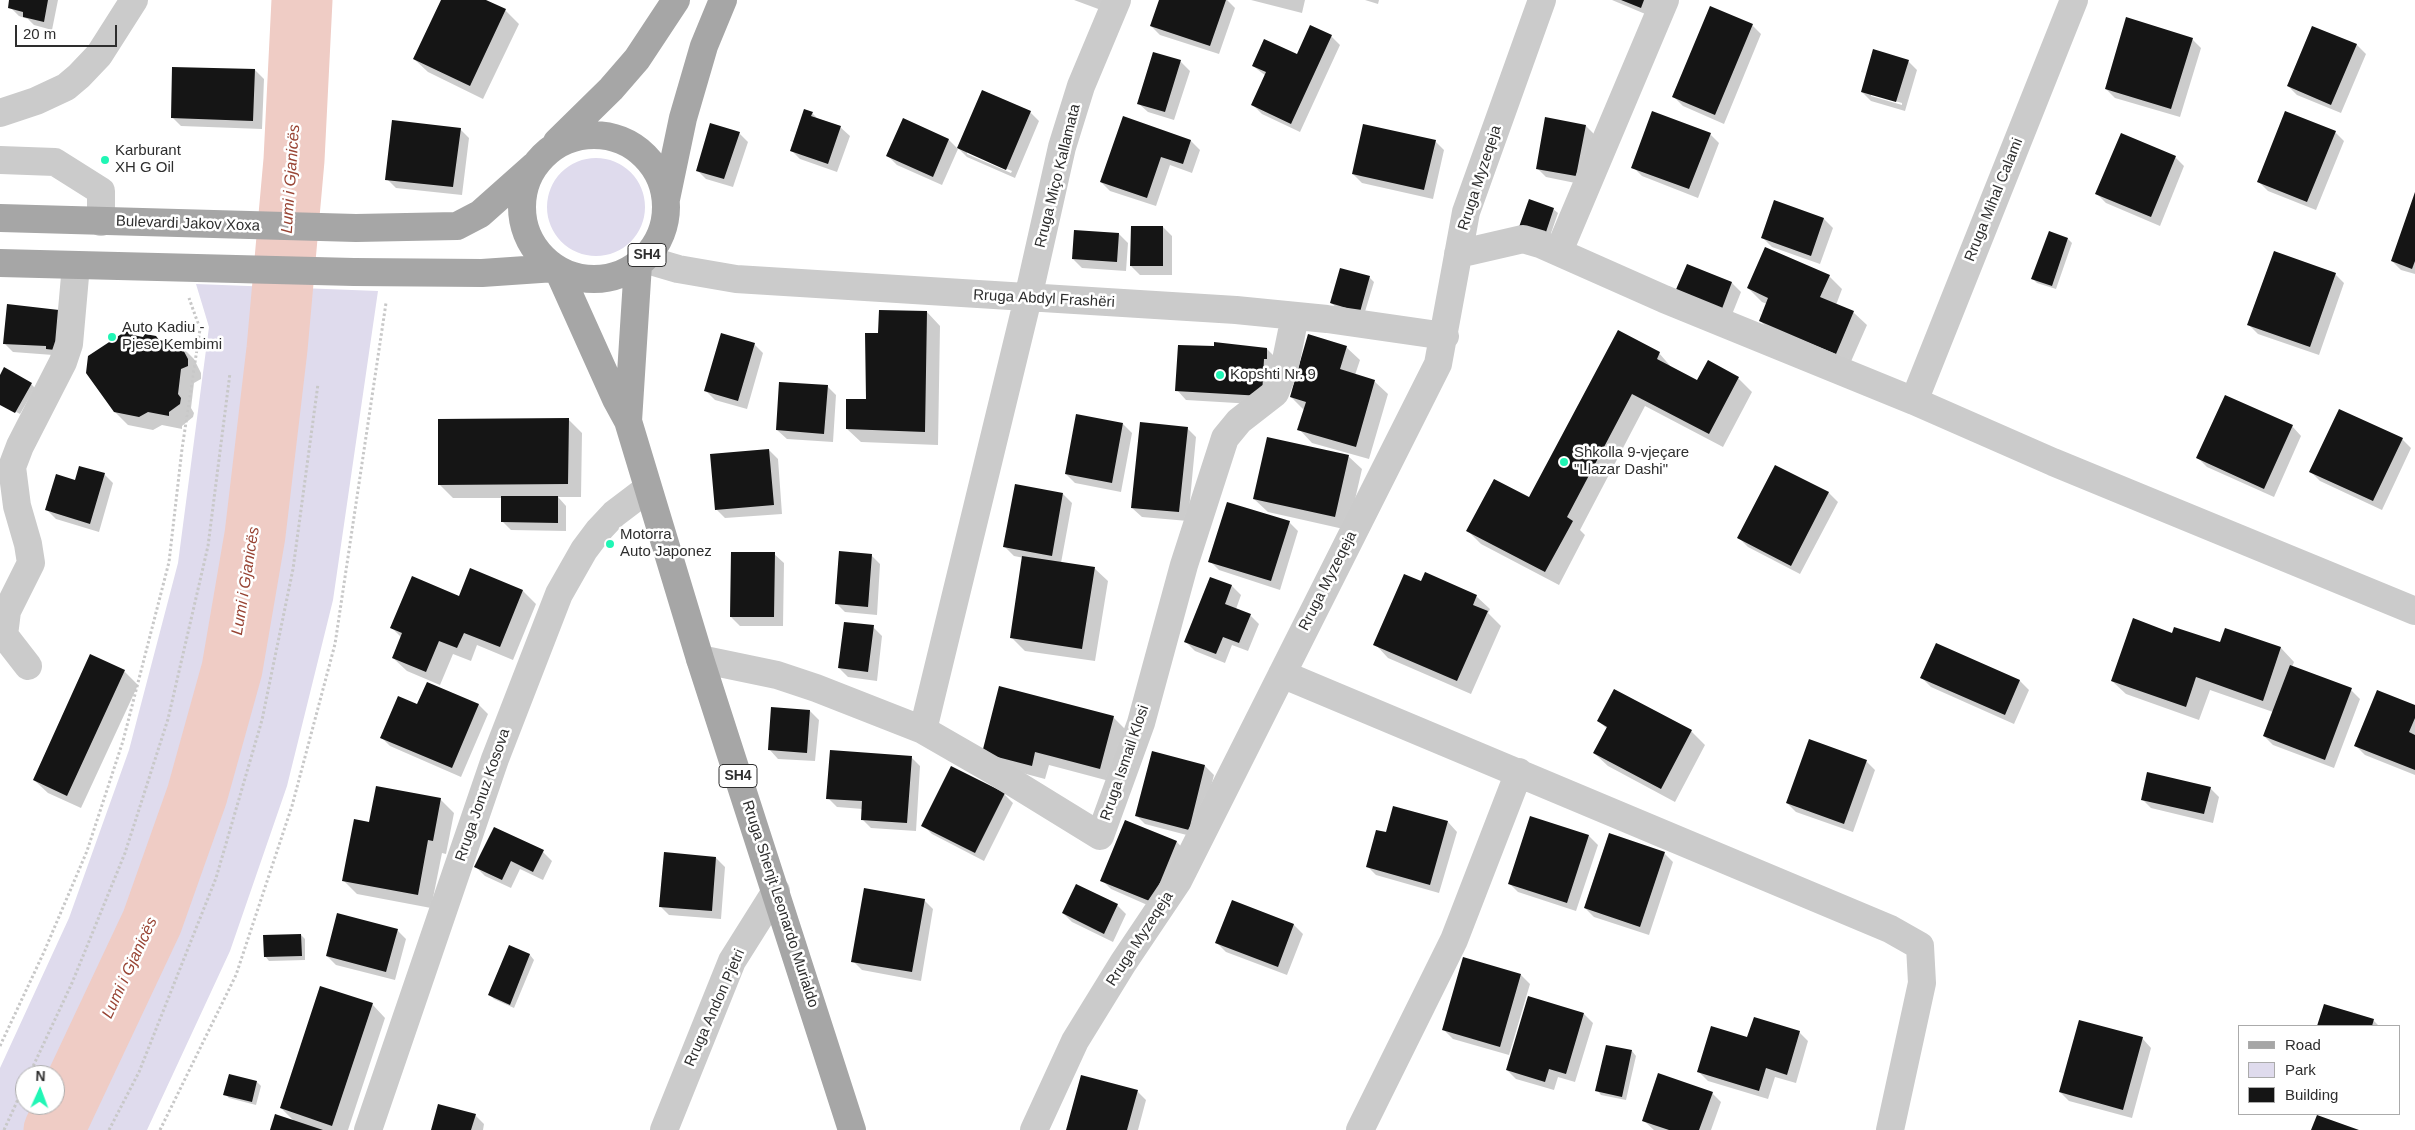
<!DOCTYPE html>
<meta charset="utf-8">
<style>
body{margin:0}
#map{position:relative;width:2415px;height:1130px;overflow:hidden;background:#fff;font-family:Helvetica,sans-serif}
canvas{display:block}
.legend{position:absolute;left:2238px;top:1025px;width:162px;height:90px;box-sizing:border-box;background:#fff;border:1px solid #ababab;margin:0;padding:6px 9px;list-style:none;font-size:15px;color:#2e2e2e}
.legend li{display:flex;align-items:center;gap:10px;height:25px}
.legend b{width:25px;border:1px solid #ababab}
.north{position:absolute;left:15px;top:1065px;width:50px;height:50px;box-sizing:border-box;background:#fff;border:1px solid #ababab;border-radius:50%;rotate:2deg;font-size:14px;font-weight:700;line-height:20px;text-align:center;color:#2e2e2e}
.north::after{content:'';display:block;margin:auto;width:18px;height:22px;background:#20f6b5;clip-path:polygon(50% 0,100% 100%,50% 72%,0 100%)}
.scale{position:absolute;left:15px;top:25px;width:102px;height:22px;box-sizing:border-box;border:2px solid #2e2e2e;border-top:0;padding-left:6px;font-size:15px;line-height:18px;white-space:nowrap;color:#2e2e2e;-webkit-text-stroke:4px #fff;paint-order:stroke}
</style>
<div id="map">
<canvas width="2415" height="1130"></canvas>
<ul class="legend">
<li><b style="height:6px;background:#a6a6a6"></b>Road</li>
<li><b style="height:14px;background:#dfdbed"></b>Park</li>
<li><b style="height:14px;background:#151515"></b>Building</li>
</ul>
<div class="north">N</div>
<div class="scale">20 m</div>
</div>
<script>
const g = document.querySelector('canvas').getContext('2d');
g.lineJoin = 'round';
function fillPath(path, color) {
  g.fillStyle = color;
  g.fill(path, 'evenodd');
}
function toPath(rows) {
  const path = new Path2D();
  for (const r of rows) {
    if (r.length === 3) {
      path.moveTo(r[0] + r[2], r[1]);
      path.arc(r[0], r[1], r[2], 0, 2 * Math.PI);
      continue;
    }
    path.moveTo(r[0], r[1]);
    for (let i = 2; i < r.length; i += 2) path.lineTo(r[i], r[i + 1]);
  }
  return path;
}
function trace(path, color, width, dash) {
  g.strokeStyle = color;
  g.lineWidth = width;
  g.lineCap = dash ? 'butt' : 'round';
  g.setLineDash(dash || []);
  g.stroke(path);
}
function drawText(font, color, halo, rows, align = 'center') {
  g.font = font + ' Helvetica,sans-serif';
  g.lineWidth = 5;
  g.setLineDash([]);
  g.textBaseline = 'middle';
  g.strokeStyle = halo;
  g.fillStyle = color;
  for (const [text, x, y, turn = 0] of rows) {
    g.save();
    g.translate(x, y);
    g.rotate((+turn || 0) * Math.PI / 180);
    g.textAlign = isNaN(turn) ? turn : align;
    if (halo) g.strokeText(text, 0, 0);
    g.fillText(text, 0, 0);
    g.restore();
  }
}
fillPath(toPath([
 [596,207,49],
 [196,284,378,291,333,600,287,786,230,951,147,1130,0,1130,0,1068,69,918,129,750,178,563,209,327],
 [25,1075,55,1075,55,1105,25,1105]
]), '#dfdbed');
fillPath(toPath([
 [10,0,58,0,52,30,34,25,28,19,19,16,10,7],
 [442,0,483,0,505,10,519,24,483,99,428,72,414,59],
 [1074,0,1105,0,1101,10],
 [1160,0,1227,0,1235,8,1219,54,1160,35,1151,26],
 [1251,0,1305,0,1302,13],
 [1365,0,1379,0,1378,4],
 [1612,0,1656,0,1650,16],
 [1752,25,1761,34,1724,124,1683,106,1674,97],
 [2313,27,2357,45,2366,54,2341,113,2297,95,2288,86],
 [1331,36,1340,45,1300,132,1262,114,1253,105,1266,76,1253,66,1298,55],
 [2192,39,2201,48,2180,117,2115,98,2106,89],
 [1154,53,1181,62,1190,71,1174,120,1148,112,1138,103],
 [1908,61,1917,70,1905,111,1871,101,1862,92],
 [1871,94,1902,103,1902,105,1871,96],
 [255,70,264,79,262,129,181,126,172,117],
 [1030,112,1039,121,1015,178,967,157,958,148],
 [967,152,1012,171,1011,173,967,154],
 [812,113,819,120,840,127,850,136,837,172,800,159,791,150],
 [1124,118,1191,141,1200,150,1192,173,1170,165,1156,206,1110,191,1101,182],
 [1546,119,1586,126,1595,135,1585,185,1546,177,1537,168],
 [903,120,949,140,958,149,942,185,897,165,888,156],
 [460,129,469,138,462,195,396,188,387,179],
 [2335,132,2344,141,2316,210,2268,191,2259,182],
 [739,133,748,142,733,187,706,179,697,170],
 [1710,134,1719,143,1698,198,1642,176,1633,167],
 [1435,141,1444,150,1433,199,1362,183,1353,174],
 [2175,157,2184,166,2160,226,2106,203,2097,194],
 [2415,195,2415,274,2401,270,2392,261],
 [1775,202,1824,219,1833,228,1820,264,1772,247,1763,238],
 [1553,209,1558,213,1549,239,1525,230],
 [1163,227,1172,236,1172,275,1140,275,1131,266],
 [1119,234,1128,243,1126,271,1082,268,1073,259],
 [2068,239,2072,243,2056,289,2037,283,2033,279],
 [1688,265,1732,283,1741,292,1729,322],
 [2335,274,2344,283,2319,355,2258,334,2249,325],
 [1829,276,1842,289,1836,305,1853,312,1867,325,1849,366,1774,334,1760,321,1767,304,1762,302,1748,288],
 [1369,277,1374,282,1364,315,1336,307,1331,303],
 [59,311,53,355,13,352,4,343],
 [927,312,940,326,938,445,861,442,847,429],
 [129,330,135,337,180,345,194,359,201,373,201,379,194,383,191,408,194,413,193,417,182,426,182,429,162,425,153,430,128,425,115,412],
 [754,344,763,353,747,409,715,400,706,391],
 [1346,347,1360,360,1355,375,1374,381,1388,394,1369,459,1312,443,1299,429,1304,410,1291,397],
 [1215,348,1267,349,1276,358,1270,405,1186,400,1177,390],
 [1659,353,1672,368,1698,382,1738,378,1752,392,1723,447,1645,406,1580,530,1585,535,1559,585,1481,544,1468,531,1530,499],
 [0,377,31,384,35,388,20,414,0,403],
 [827,386,836,395,833,442,787,439,777,430],
 [568,419,582,433,581,497,558,497,566,506,566,531,511,530,502,521,502,498,453,498,439,484],
 [1123,424,1132,433,1121,492,1075,483,1066,474],
 [2292,426,2301,436,2274,497,2207,467,2198,458],
 [1187,428,1196,437,1188,521,1142,517,1132,508],
 [2402,439,2411,448,2382,510,2320,481,2311,472],
 [769,450,778,459,782,514,725,518,716,509],
 [1348,456,1362,469,1348,530,1268,512,1254,499],
 [1776,467,1829,493,1838,502,1800,574,1748,547,1739,538],
 [104,474,113,483,99,532,56,519,47,510,76,482],
 [1063,494,1072,503,1061,563,1094,568,1108,581,1095,661,1025,651,1011,637,1024,558,1014,556,1005,547],
 [1289,522,1298,531,1280,590,1219,570,1210,561],
 [774,554,784,563,783,626,740,626,731,617],
 [871,555,880,564,877,615,845,612,836,603],
 [471,570,523,591,536,604,513,660,477,645,471,661,453,654,440,685,407,671,393,658,402,638,392,628,460,597],
 [1211,578,1232,586,1241,595,1236,609,1250,615,1259,624,1248,651,1232,645,1225,663,1195,651,1186,642],
 [1422,583,1476,596,1490,609,1488,613,1501,626,1471,694,1388,658,1375,644],
 [873,627,882,636,877,681,848,677,839,668],
 [2226,629,2281,648,2294,662,2292,667,2351,690,2360,699,2334,768,2273,745,2264,736,2273,712,2210,690,2199,720,2126,694,2112,681,2173,634,2221,644],
 [1937,645,2020,681,2029,690,2014,724,1931,687,1922,678],
 [124,671,138,685,81,808,48,793,34,780],
 [427,684,479,705,488,714,461,777,390,746,381,737,418,705],
 [2415,706,2415,775,2365,755,2356,746],
 [810,711,819,720,815,761,778,759,769,749],
 [1113,717,1126,730,1113,782,1049,765,1045,779,996,766,983,752],
 [1599,721,1691,731,1705,745,1675,802,1608,766,1594,753,1607,729],
 [1153,752,1205,766,1214,775,1198,838,1145,824,1136,815],
 [911,757,920,766,916,831,871,828,862,819,863,809,837,807,828,798],
 [1866,761,1875,770,1853,832,1796,812,1787,803],
 [952,768,1004,794,1013,803,984,861,932,834,923,825],
 [2210,788,2219,797,2213,823,2151,808,2142,799],
 [440,799,454,813,446,854,442,853,431,908,357,894,343,880,370,824],
 [1126,821,1177,842,1186,852,1161,911,1111,889,1102,880],
 [1448,822,1457,832,1439,893,1376,875,1367,866,1387,834],
 [495,828,543,852,552,861,543,880,520,869,511,888,485,876,476,867],
 [1589,836,1598,845,1576,911,1518,892,1509,883],
 [1664,853,1673,862,1649,935,1594,917,1585,908],
 [716,858,725,867,721,919,669,915,660,906],
 [924,900,933,909,921,981,862,970,853,961],
 [1233,902,1294,925,1303,934,1287,975,1226,952,1217,943],
 [1117,905,1126,914,1113,942,1072,922,1063,913],
 [397,930,406,939,395,980,336,965,327,956],
 [301,935,305,939,305,960,269,961,265,956],
 [510,947,530,955,534,960,514,1008,494,999,490,995],
 [1521,975,1530,984,1509,1055,1453,1039,1444,1030],
 [372,1004,385,1018,348,1130,271,1130,295,1122,281,1108],
 [2325,1006,2373,1020,2379,1026,2319,1026],
 [1584,1014,1593,1023,1575,1082,1558,1077,1554,1090,1516,1079,1507,1070],
 [1799,1032,1808,1041,1796,1083,1775,1077,1768,1099,1708,1081,1699,1072],
 [2142,1038,2151,1048,2132,1118,2069,1101,2060,1092],
 [1632,1051,1636,1056,1626,1100,1601,1095,1597,1090],
 [257,1082,261,1086,256,1105,229,1098,225,1094],
 [1137,1091,1146,1100,1138,1130,1068,1130],
 [1712,1093,1721,1102,1711,1130,1654,1130,1643,1120],
 [475,1115,484,1124,483,1130,432,1130]
]), '#0003');
trace(toPath([
 [54,1130,152,922,197,795,232,669,255,535,277,349,294,160,302,0]
]), '#efccc5', 61);
fillPath(toPath([
 [9,0,48,0,44,22,23,17,23,12,8,8],
 [441,0,486,0,506,9,470,86,413,59],
 [1159,0,1226,0,1210,46,1150,26],
 [1621,0,1644,0,1641,8],
 [1710,6,1753,24,1715,115,1672,97],
 [2126,17,2193,38,2171,109,2105,89],
 [1310,25,1332,35,1291,124,1251,105,1266,72,1252,66,1264,39,1297,54],
 [2312,26,2357,44,2331,105,2287,86],
 [1873,49,1909,60,1896,102,1861,92],
 [1153,52,1181,60,1165,112,1137,104],
 [172,67,255,69,253,121,171,118],
 [982,90,1031,111,1006,170,957,148],
 [804,109,813,112,811,116,841,126,828,164,790,151],
 [1652,111,1711,133,1689,189,1631,168],
 [2285,111,2336,131,2307,202,2257,182],
 [1123,116,1191,140,1183,164,1161,157,1147,198,1100,182],
 [1545,117,1586,125,1576,176,1536,169],
 [903,118,949,139,933,177,886,156],
 [392,120,461,128,453,187,385,180],
 [710,123,740,132,724,179,696,171],
 [1363,124,1436,140,1424,190,1352,174],
 [2121,133,2176,156,2151,217,2095,194],
 [2415,192,2415,261,2412,269,2391,261],
 [1529,199,1554,208,1545,235,1519,227],
 [1774,200,1824,218,1811,256,1761,238],
 [1131,226,1163,226,1163,266,1130,266],
 [1074,230,1119,233,1117,262,1072,259],
 [2049,231,2068,238,2052,286,2031,279],
 [1765,247,1830,275,1820,297,1854,311,1836,354,1759,321,1768,298,1747,288],
 [2274,251,2336,273,2310,347,2247,325],
 [1687,264,1732,282,1720,314,1674,294],
 [1340,268,1370,276,1360,312,1330,303],
 [7,304,59,310,55,350,46,349,46,346,3,344],
 [879,310,927,311,925,432,846,429,846,399,866,399,865,333,878,333],
 [129,329,133,335,143,337,145,334,156,336,159,340,180,344,188,359,188,366,181,369,178,394,181,398,180,404,169,412,169,416,148,412,139,417,114,412,86,373,88,356],
 [1618,330,1660,352,1657,359,1697,380,1708,360,1739,377,1709,434,1632,394,1567,517,1573,521,1545,572,1466,531,1494,479,1529,497],
 [721,333,755,343,738,401,704,391],
 [1308,334,1347,346,1340,369,1375,380,1356,447,1297,430,1306,402,1290,397],
 [1214,342,1267,348,1267,359,1264,359,1262,396,1175,391,1178,345,1214,346],
 [4,367,32,383,15,413,0,405,0,375],
 [779,382,828,385,824,434,776,430],
 [2225,395,2293,425,2264,489,2196,458],
 [2339,409,2403,438,2373,501,2309,472],
 [1076,414,1123,423,1112,483,1065,474],
 [569,418,568,484,438,485,438,419],
 [1140,422,1188,427,1179,512,1131,508],
 [1267,437,1349,455,1335,517,1253,499],
 [769,449,774,505,715,510,710,454],
 [1775,465,1829,492,1791,566,1737,538],
 [79,466,105,473,90,524,45,510,56,474,75,480],
 [1015,484,1063,493,1052,556,1003,547],
 [501,496,558,496,558,523,501,522],
 [1227,502,1290,521,1271,581,1208,562],
 [839,551,872,554,868,607,835,604],
 [731,552,775,552,774,617,730,617],
 [1022,556,1095,567,1082,649,1010,638],
 [470,568,523,590,500,647,464,633,457,648,439,641,426,672,392,658,402,633,390,628,412,576,459,596],
 [1425,572,1477,595,1473,605,1488,611,1457,681,1373,645,1404,574,1421,581],
 [1210,577,1232,585,1225,604,1251,614,1239,643,1223,637,1216,654,1184,642],
 [2133,618,2172,633,2174,627,2220,642,2225,628,2281,647,2263,701,2196,677,2186,707,2111,681],
 [844,622,874,625,868,672,838,668],
 [1936,643,2020,680,2005,715,1920,678],
 [90,654,125,670,67,796,33,780],
 [2290,665,2352,688,2325,760,2263,736],
 [427,682,479,704,452,768,380,738,398,696,417,704],
 [999,686,1114,716,1100,769,1035,752,1032,766,982,753],
 [1614,689,1692,730,1661,789,1593,753,1607,727,1597,721],
 [2377,690,2415,705,2415,718,2409,732,2415,735,2415,770,2354,746],
 [771,707,810,710,807,753,768,750],
 [1809,739,1867,760,1844,824,1786,803],
 [830,750,912,756,907,823,861,820,862,801,826,799],
 [1152,751,1205,765,1189,830,1135,816],
 [951,766,1005,793,975,853,921,826],
 [2147,772,2211,787,2204,814,2141,800],
 [376,786,441,798,433,841,428,840,418,895,342,881,354,819,369,822],
 [1393,806,1448,821,1430,885,1366,867,1376,830,1386,832],
 [1530,816,1589,835,1567,903,1508,884],
 [1125,820,1177,841,1152,902,1100,881],
 [494,827,544,850,533,872,511,861,502,880,474,867],
 [1609,833,1665,852,1640,927,1584,908],
 [664,852,716,857,712,911,659,907],
 [1076,884,1118,904,1104,934,1062,913],
 [864,888,925,899,912,972,851,962],
 [1232,900,1294,924,1278,967,1215,943],
 [337,913,398,929,386,972,326,956],
 [301,934,302,956,264,957,263,935],
 [509,945,530,954,510,1005,488,995],
 [1463,957,1521,974,1500,1047,1442,1030],
 [320,986,373,1003,332,1126,280,1108],
 [1528,996,1584,1013,1566,1074,1549,1069,1545,1082,1506,1070],
 [2324,1004,2374,1019,2372,1026,2317,1026],
 [1754,1017,1800,1031,1787,1075,1766,1068,1759,1091,1697,1072,1711,1026,1747,1037],
 [2079,1020,2143,1037,2123,1110,2059,1092],
 [1606,1045,1632,1050,1622,1097,1595,1091],
 [1658,1073,1713,1092,1699,1130,1669,1130,1642,1121],
 [229,1074,257,1081,252,1102,223,1095],
 [1081,1075,1138,1090,1127,1130,1066,1130],
 [438,1104,476,1114,471,1130,431,1130],
 [275,1114,323,1130,270,1130],
 [2317,1115,2359,1130,2311,1130]
]), '#151515');
trace(toPath([
 [0,1046,44,952,87,851,123,741,169,562,182,449,200,329,189,298],
 [29,1075,72,983,125,853,168,719,208,546,230,373],
 [4,1130,25,1084],
 [109,1130,139,1072,216,878,262,720,293,569,318,384],
 [160,1130,236,975,292,806,335,644,386,303]
]), '#c8c8c8', 3, [2.5, 2.5]);
trace(toPath([
 [0,113,36,101,66,87,79,76,99,55,134,0],
 [0,160,55,162,101,191,101,222],
 [1559,251,1665,0],
 [1458,254,1523,239,1540,244,1664,299,1914,401,2053,462,2415,611],
 [644,259,678,269,736,279,1236,310,1327,319,1445,336],
 [1914,401,2074,0],
 [700,659,777,675,816,688,923,730,996,772,1100,836,1141,723,1184,565,1225,438,1239,421,1275,393,1284,370,1295,316],
 [28,666,4,635,7,611,31,563,28,544,17,506,12,467,20,446,63,362,69,344,76,265],
 [1282,674,1890,929,1920,946,1922,983,1890,1130],
 [923,730,1028,298,1062,147,1081,86,1117,0],
 [368,1130,495,759,559,594,584,550,599,530,614,514,647,489],
 [664,1130,732,961,776,891],
 [1034,1130,1075,1041,1123,963,1178,881,1438,364,1466,212,1542,0],
 [1360,1130,1454,940,1519,772]
]), '#cbcbcb', 28);
trace(toPath([
 [594,207,72],
 [557,142,611,89,637,59,676,0],
 [666,199,683,118,704,46,723,0],
 [0,218,356,228,457,226,480,214,534,166],
 [0,263,354,272,482,273,555,268],
 [558,270,616,399,628,421,700,659,852,1130],
 [628,421,638,264]
]), '#a6a6a6', 28);
for (const [x, y, r, color] of [
 [105,160,5,"#20f6b5"],
 [112,337,5,"#20f6b5"],
 [1220,375,5,"#20f6b5"],
 [1564,462,5,"#20f6b5"],
 [610,544,5,"#20f6b5"]
]) {
  const dot = new Path2D();
  dot.arc(x, y, r, 0, 2 * Math.PI);
  g.fillStyle = color;
  g.fill(dot);
  trace(dot, '#fff', 2);
}
for (const [x, y, w] of [
 [647,255,38],
 [738,776,38]
]) {
  const box = new Path2D();
  box.roundRect(x - w / 2, y - 11.5, w, 23, 4);
  g.fillStyle = '#fff';
  g.fill(box);
  trace(box, '#2e2e2e', 1);
}
drawText('bold 14px', '#2e2e2e', null, [
 ["SH4",647,255],
 ["SH4",738,776]
]);
drawText('15px', '#2e2e2e', '#fff', [
 ["Karburant",115,151],
 ["XH G Oil",115,168],
 ["Auto Kadiu -",122,328],
 ["Pjese Kembimi",122,345],
 ["Kopshti Nr. 9",1230,375],
 ["Shkolla 9-vjeçare",1574,453],
 ["\"Llazar Dashi\"",1574,470],
 ["Motorra",620,535],
 ["Auto Japonez",620,552]
], 'left');
drawText('15px', '#2e2e2e', '#fff', [
 ["Rruga Miço Kallamata",1058,176,-76],
 ["Rruga Myzeqeja",1480,178,-72],
 ["Rruga Mihal Calami",1994,200,-68],
 ["Bulevardi Jakov Xoxa",188,224,2],
 ["Rruga Abdyl Frashëri",1044,299,3],
 ["Rruga Myzeqeja",1328,581,-63],
 ["Rruga Ismail Klosi",1125,763,-71],
 ["Rruga Jonuz Kosova",483,795,-71],
 ["Rruga Shenjt Leonardo Murialdo",780,904,72],
 ["Rruga Myzeqeja",1140,939,-57],
 ["Rruga Andon Pjetri",715,1008,-66]
]);
drawText('italic 16px', '#984434', '#fff', [
 ["Lumi i Gjanicës",291,179,-86],
 ["Lumi i Gjanicës",246,581,-81],
 ["Lumi i Gjanicës",130,968,-65]
]);
</script>
